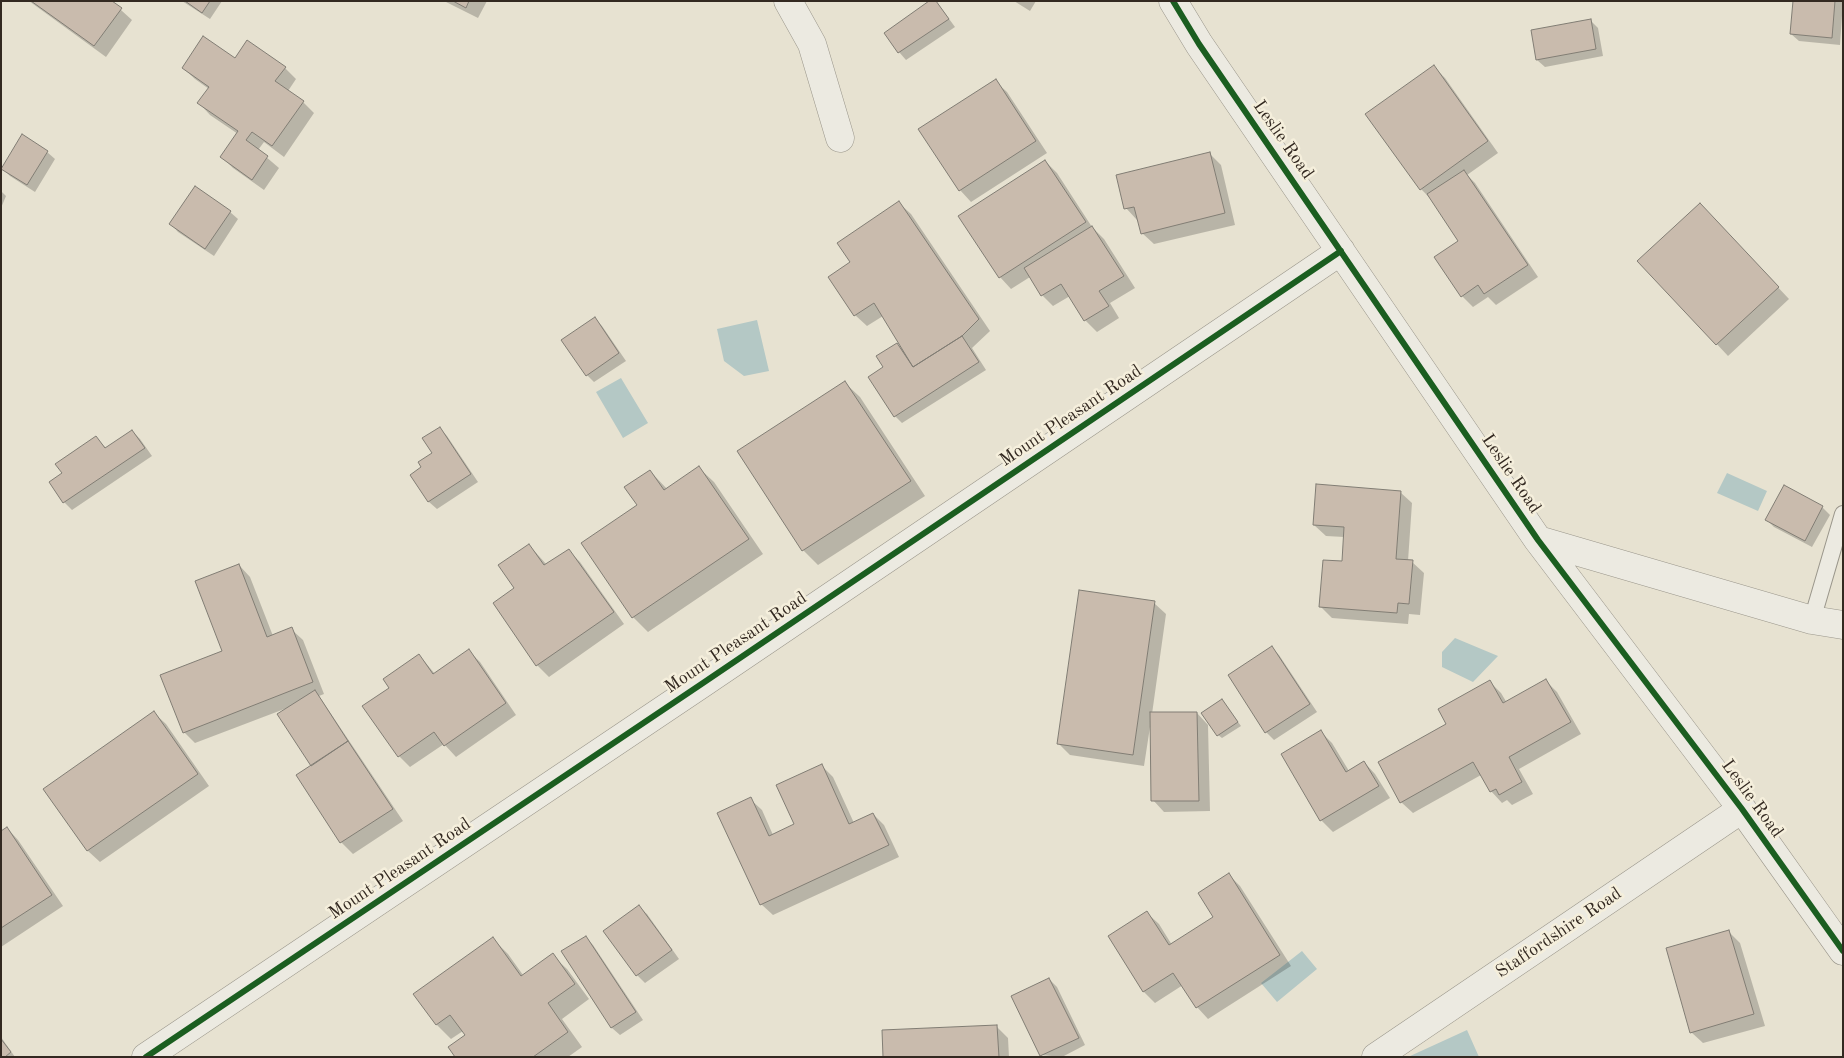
<!DOCTYPE html>
<style>
body{margin:0}
#map{position:relative;width:1844px;height:1058px;overflow:hidden;background:#e7e2d1;font-family:"Old Standard TT",serif}
canvas{display:block}
.frame{position:absolute;inset:0;border:2px solid #332921;pointer-events:none}
</style>
<div id="map">
<canvas width="1844" height="1058"></canvas>
<div class="frame"></div>
</div>
<script>
const g = document.querySelector('canvas').getContext('2d');
g.lineJoin = 'round';
function fillPath(path, color) {
  g.fillStyle = color;
  g.fill(path, 'evenodd');
}
function toPath(rows) {
  const path = new Path2D();
  for (const r of rows) {
    path.moveTo(r[0], r[1]);
    for (let i = 2; i < r.length; i += 2) path.lineTo(r[i], r[i + 1]);
  }
  return path;
}
function trace(path, color, width, dash) {
  g.strokeStyle = color;
  g.lineWidth = width;
  g.lineCap = dash ? 'butt' : 'round';
  g.setLineDash(dash || []);
  g.stroke(path);
}
function drawText(font, color, halo, rows, align = 'center') {
  g.font = font + ' "Old Standard TT",serif';
  g.lineWidth = 5;
  g.setLineDash([]);
  g.textBaseline = 'middle';
  g.strokeStyle = halo;
  g.fillStyle = color;
  for (const [text, x, y, turn = 0] of rows) {
    g.save();
    g.translate(x, y);
    g.rotate((+turn || 0) * Math.PI / 180);
    g.textAlign = isNaN(turn) ? turn : align;
    if (halo) g.strokeText(text, 0, 0);
    g.fillText(text, 0, 0);
    g.restore();
  }
}
fillPath(toPath([
 [757,320,769,371,744,376,724,361,717,329],
 [621,378,648,423,623,438,596,392],
 [1727,473,1767,491,1758,511,1717,493],
 [1455,638,1498,656,1473,682,1442,667,1442,652],
 [1302,951,1317,969,1277,1002,1261,983],
 [1467,1030,1479,1057,1408,1057]
]), '#b4c8c5');
fillPath(toPath([
 [29,1,111,1,132,20,106,57],
 [182,1,222,1,210,19],
 [444,1,487,1,478,18],
 [936,1,955,27,906,60,899,52,886,33],
 [1014,1,1036,1,1030,11],
 [1794,1,1843,1,1840,45,1799,41,1791,34],
 [1590,20,1598,28,1603,56,1545,67,1537,60],
 [235,60,285,68,296,79,288,91,303,102,314,113,284,157,264,142,258,150,279,168,264,190,233,168,222,157,238,134,210,115,199,103,209,89,195,79,183,68],
 [1434,67,1445,78,1498,153,1467,175,1475,183,1538,277,1496,305,1488,297,1473,307,1462,296,1460,241,1433,201,1421,189],
 [995,81,1007,92,1047,153,971,202,960,190],
 [47,152,55,159,35,192,10,176,3,169],
 [1209,153,1221,165,1235,225,1154,244,1142,233,1139,219,1137,220,1126,208],
 [1045,161,1057,173,1092,227,1104,239,1135,288,1110,303,1119,318,1097,332,1085,320,1070,296,1053,306,1042,295,1030,277,1011,289,1000,277,960,216],
 [1,191,6,196,1,208],
 [899,203,911,214,990,331,972,348,986,370,902,423,895,416,885,368,897,344,902,349,883,316,867,326,855,315,852,262],
 [230,212,238,219,214,256,178,232,171,224],
 [1711,216,1789,299,1728,356,1639,261],
 [595,319,602,326,626,361,594,382,587,375],
 [845,383,860,397,925,496,818,565,803,550,739,452],
 [439,428,447,436,478,482,437,509,429,502,412,475,423,468,433,453],
 [132,431,140,439,152,456,72,510,64,502,96,438,106,448],
 [699,468,714,482,763,554,648,632,633,617,638,506,650,471,667,489],
 [1400,492,1412,503,1408,561,1412,562,1424,573,1420,615,1409,614,1408,624,1332,618,1320,606,1343,563,1344,537,1326,536,1314,525],
 [1822,507,1830,515,1812,547,1774,527,1767,520],
 [529,545,547,565,568,550,580,562,624,624,549,677,537,665,494,604,516,588],
 [239,565,250,577,273,636,291,629,303,640,324,694,319,696,403,821,353,854,341,842,298,776,313,766,287,708,195,743,184,732,224,652],
 [1154,603,1166,614,1152,714,1197,713,1208,725,1210,811,1164,812,1153,800,1151,727,1150,727,1144,766,1070,755,1058,743],
 [1272,648,1279,655,1317,712,1274,740,1266,732,1229,675],
 [469,651,480,662,516,715,456,757,444,744,410,767,399,756,391,688,419,655,435,674],
 [1546,681,1557,692,1581,734,1519,769,1533,794,1512,805,1507,800,1502,803,1491,791,1481,775,1413,813,1401,802,1448,725,1490,682,1501,693,1507,703],
 [1225,704,1241,726,1222,738,1218,735],
 [154,713,166,724,209,786,100,862,88,851,45,789],
 [1321,732,1332,743,1349,771,1364,762,1375,774,1390,798,1333,832,1321,820],
 [821,765,833,777,854,823,873,814,884,825,899,857,773,915,761,904,750,799,762,810,773,835,796,825],
 [7,828,18,840,63,906,1,947,1,832],
 [1229,875,1240,886,1291,966,1208,1019,1197,1007,1183,985,1155,1003,1144,992,1147,913,1159,924,1172,945,1215,918],
 [639,907,647,914,679,959,645,983,637,975,605,931],
 [1729,932,1740,943,1765,1026,1703,1043,1691,1032],
 [585,937,593,945,643,1020,620,1035,612,1028,562,952],
 [493,939,508,954,523,975,552,955,567,969,589,999,562,1019,582,1047,568,1057,457,1057,467,1035,463,1031,451,1039,437,1025,415,995],
 [1049,979,1057,987,1085,1045,1062,1057,1041,1055],
 [997,1027,1008,1038,1009,1057,884,1057],
 [1,1037,15,1057,1,1057]
]), '#0003');
const building = toPath([
 [31,1,112,1,122,8,94,46,31,1],
 [185,1,210,1,202,13,185,1],
 [453,1,469,1,466,8,453,1],
 [929,1,936,1,949,19,898,53,884,33,929,1],
 [1793,1,1835,1,1832,38,1790,34,1793,1],
 [1591,19,1596,49,1536,60,1531,30,1591,19],
 [203,36,235,58,247,40,286,67,275,81,304,101,272,146,252,132,246,140,268,156,252,180,220,157,238,131,197,103,209,87,182,68,203,36],
 [1434,65,1488,141,1420,190,1365,114,1434,65],
 [996,79,1036,141,959,191,918,129,996,79],
 [22,134,48,151,27,185,1,169,22,134],
 [1210,152,1225,213,1141,234,1134,207,1124,209,1116,175,1210,152],
 [1045,160,1086,222,999,278,958,216,1045,160],
 [1464,170,1528,265,1484,294,1478,285,1461,297,1434,257,1458,241,1427,194,1464,170],
 [195,186,231,211,205,249,169,224,195,186],
 [899,201,979,319,962,336,913,367,874,303,854,316,828,277,850,262,837,243,899,201],
 [1700,203,1779,287,1716,345,1637,261,1700,203],
 [1092,226,1124,276,1099,291,1109,306,1084,321,1061,284,1041,296,1024,268,1092,226],
 [595,317,619,353,586,376,561,340,595,317],
 [962,336,979,362,894,417,868,377,883,367,876,356,897,343,913,367,962,336],
 [845,381,911,481,802,551,737,451,845,381],
 [440,427,471,474,428,502,410,475,421,467,418,462,432,453,422,438,440,427],
 [132,430,145,448,63,503,49,482,62,473,55,464,96,436,105,448,132,430],
 [699,466,749,539,632,618,581,543,637,505,624,487,650,470,664,490,699,466],
 [1316,484,1401,491,1396,559,1413,560,1409,604,1398,603,1397,613,1319,607,1323,560,1342,561,1344,527,1313,525,1316,484],
 [1784,485,1823,506,1805,541,1765,520,1784,485],
 [529,544,544,565,569,549,614,612,536,666,493,603,514,588,498,565,529,544],
 [239,564,267,637,292,627,313,682,183,733,160,675,222,651,195,581,239,564],
 [1079,590,1155,601,1133,755,1057,744,1079,590],
 [1272,646,1310,704,1265,733,1228,675,1272,646],
 [469,649,506,703,444,746,434,732,398,757,362,706,389,688,383,679,419,654,433,674,469,649],
 [1546,679,1571,722,1509,757,1522,782,1499,795,1496,789,1490,792,1473,762,1400,803,1378,762,1446,724,1438,709,1490,680,1503,703,1546,679],
 [315,690,348,741,311,766,277,714,315,690],
 [1222,699,1238,722,1217,736,1201,713,1222,699],
 [154,711,198,774,87,851,43,789,154,711],
 [1150,712,1197,712,1199,801,1151,801,1150,712],
 [1321,730,1346,772,1364,761,1379,786,1320,821,1281,754,1321,730],
 [348,741,393,809,340,843,296,775,348,741],
 [822,764,849,824,873,813,889,845,760,905,717,813,751,797,769,836,794,824,776,785,822,764],
 [7,827,52,895,1,928,1,831,7,827],
 [1229,873,1280,955,1196,1008,1173,973,1143,992,1108,936,1147,911,1169,945,1213,917,1198,893,1229,873],
 [639,905,672,950,636,976,603,931,639,905],
 [1729,930,1754,1014,1690,1033,1666,948,1729,930],
 [586,936,636,1012,611,1028,561,951,586,936],
 [493,937,521,976,553,953,575,984,548,1003,568,1032,533,1057,455,1057,448,1047,465,1035,450,1015,436,1025,413,994,493,937],
 [1049,978,1079,1038,1040,1056,1011,996,1049,978],
 [997,1025,999,1057,883,1057,882,1030,997,1025],
 [1,1039,11,1052,5,1057,1,1057,1,1039]
]);
fillPath(building, '#c9bbad');
trace(building, '#817d74', 1);
const service = toPath([
 [1812,620,1843,514]
]);
const minor = toPath([
 [788,1,812,44,840,138],
 [1173,1,1199,44,1538,540,1742,809,1843,951],
 [1538,540,1812,620,1843,625],
 [146,1057,703,683,1341,251],
 [1376,1057,1742,809]
]);
trace(service, '#9a968b', 18);
trace(minor, '#9a968b', 29);
trace(service, '#eceae1', 16);
trace(minor, '#eceae1', 28);
trace(toPath([
 [1173,1,1199,44,1538,540,1742,809,1843,951],
 [146,1057,703,683,1341,251]
]), '#1b5e20', 6);
drawText('18px', '#332921', '#f5efdc', [
 ["Leslie Road",1283,140,55],
 ["Mount Pleasant Road",1071,416,-34],
 ["Leslie Road",1511,474,56],
 ["Mount Pleasant Road",736,643,-34],
 ["Leslie Road",1752,799,54],
 ["Mount Pleasant Road",400,869,-34],
 ["Staffordshire Road",1559,933,-34]
]);
</script>
